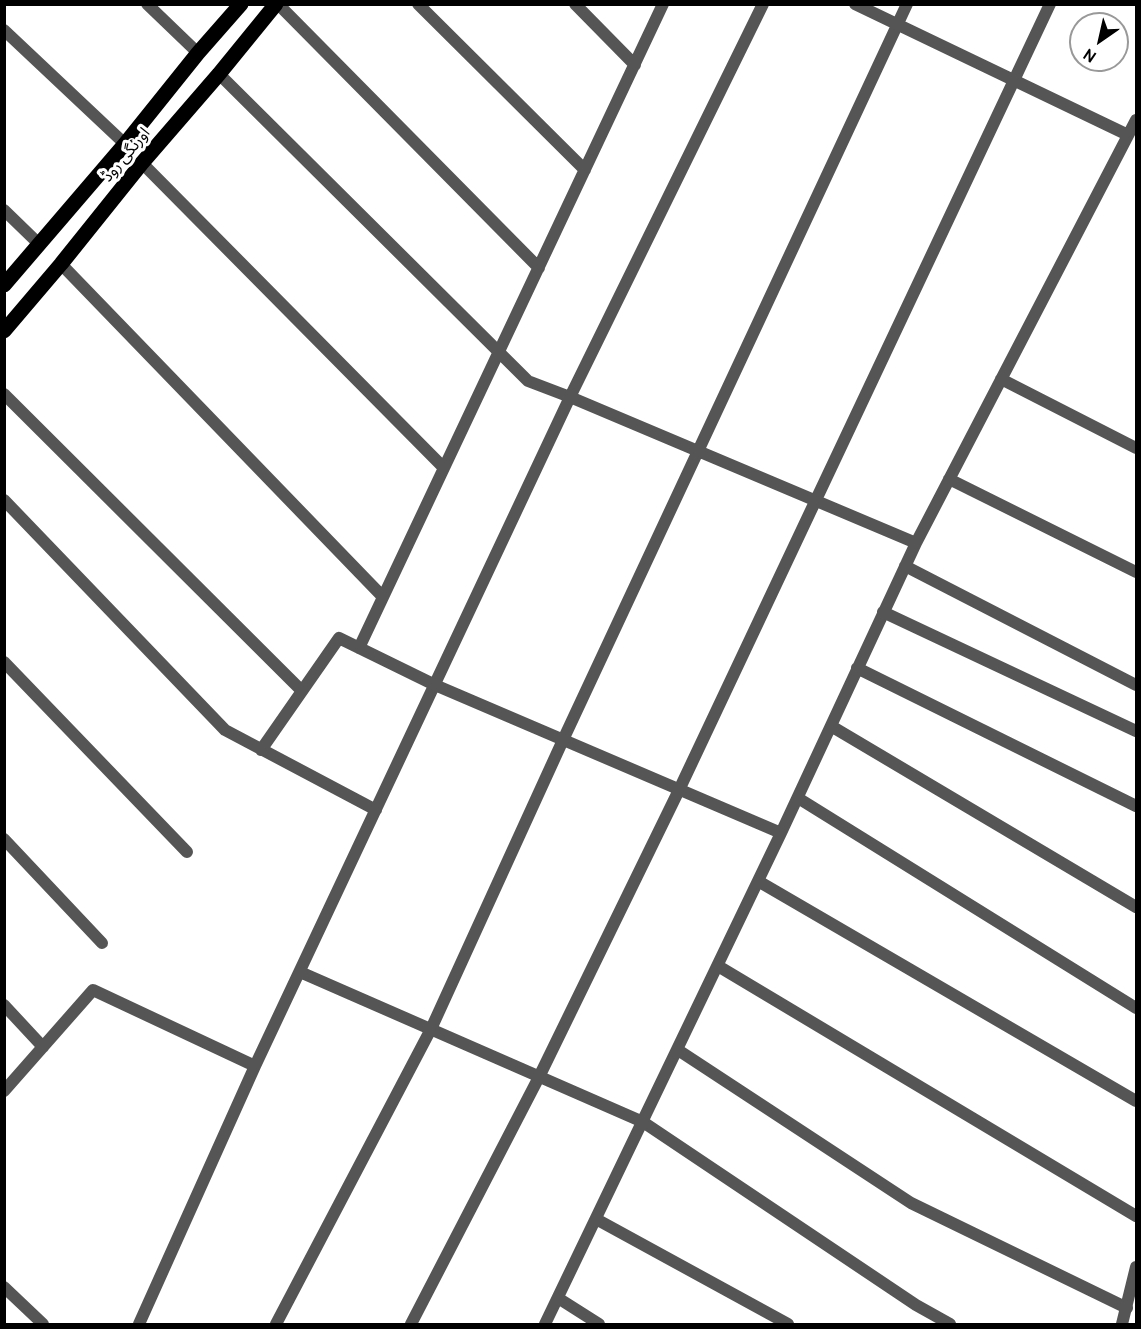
<!DOCTYPE html>
<meta charset="utf-8">
<style>
body{margin:0}
#map{position:relative;width:1141px;height:1329px;overflow:hidden;background:#fff;font-family:Cabin,sans-serif}
canvas{display:block}
.frame{position:absolute;inset:0;border:6px solid #000;pointer-events:none}
.north{position:absolute;left:1069px;top:12px;width:60px;height:60px;box-sizing:border-box;background:#fff;border:2px solid #999;border-radius:50%;rotate:214deg;font-size:16px;font-weight:700;line-height:24px;text-align:center;color:#000}
.north::after{content:'';display:block;margin:auto;width:21px;height:27px;background:#000;clip-path:polygon(50% 0,100% 100%,50% 72%,0 100%)}
</style>
<div id="map">
<canvas width="1141" height="1329"></canvas>
<div class="frame"></div>
<div class="north">N</div>
</div>
<script>
const g = document.querySelector('canvas').getContext('2d');
g.lineJoin = 'round';
function toPath(rows) {
  const path = new Path2D();
  for (const r of rows) {
    path.moveTo(r[0], r[1]);
    for (let i = 2; i < r.length; i += 2) path.lineTo(r[i], r[i + 1]);
  }
  return path;
}
function trace(path, color, width, dash) {
  g.strokeStyle = color;
  g.lineWidth = width;
  g.lineCap = dash ? 'butt' : 'round';
  g.setLineDash(dash || []);
  g.stroke(path);
}
function drawText(font, color, halo, rows, align = 'center') {
  g.font = font + ' Cabin,"Noto Sans Arabic",sans-serif';
  g.lineWidth = 6;
  g.setLineDash([]);
  g.textBaseline = 'middle';
  g.strokeStyle = halo;
  g.fillStyle = color;
  for (const [text, x, y, turn = 0] of rows) {
    g.save();
    g.translate(x, y);
    g.rotate((+turn || 0) * Math.PI / 180);
    g.textAlign = isNaN(turn) ? turn : align;
    if (halo) g.strokeText(text, 0, 0);
    g.fillText(text, 0, 0);
    g.restore();
  }
}
trace(toPath([
 [147,4,198,53],
 [278,4,539,268],
 [418,4,585,170],
 [575,4,635,65],
 [855,4,1128,135],
 [4,30,125,144],
 [219,74,528,381,570,397,916,543],
 [142,163,444,468],
 [4,210,39,244],
 [61,264,383,597],
 [1001,379,1136,448],
 [4,394,302,691],
 [949,479,1136,572],
 [4,500,225,730,376,810],
 [905,566,1136,685],
 [883,612,1136,731],
 [359,648,663,4],
 [4,662,187,852],
 [857,668,1136,806],
 [831,726,1136,907],
 [261,750,339,638,435,685,781,833],
 [798,798,1136,1008],
 [4,839,102,943],
 [758,881,1136,1101],
 [718,966,1136,1216],
 [300,972,643,1122,916,1305,950,1324],
 [4,1005,43,1047],
 [678,1050,911,1203,1127,1308],
 [4,1091,93,990,255,1066],
 [596,1219,788,1324],
 [4,1287,43,1324],
 [558,1298,599,1324],
 [139,1324,255,1066,570,397,763,4],
 [276,1324,431,1029,563,740,907,4],
 [411,1324,539,1077,679,790,1050,4],
 [545,1324,781,833,916,543,1136,120]
]), '#555', 12);
trace(toPath([
 [1122,1324,1136,1267]
]), '#555', 12);
trace(toPath([
 [4,285,125,144,198,53,241,4],
 [4,331,61,264,142,163,219,74,276,4]
]), '#000', 15);
drawText('16px', '#000', '#fff', [
 ["اورنگی روڈ",126,155,-50]
]);
</script>
